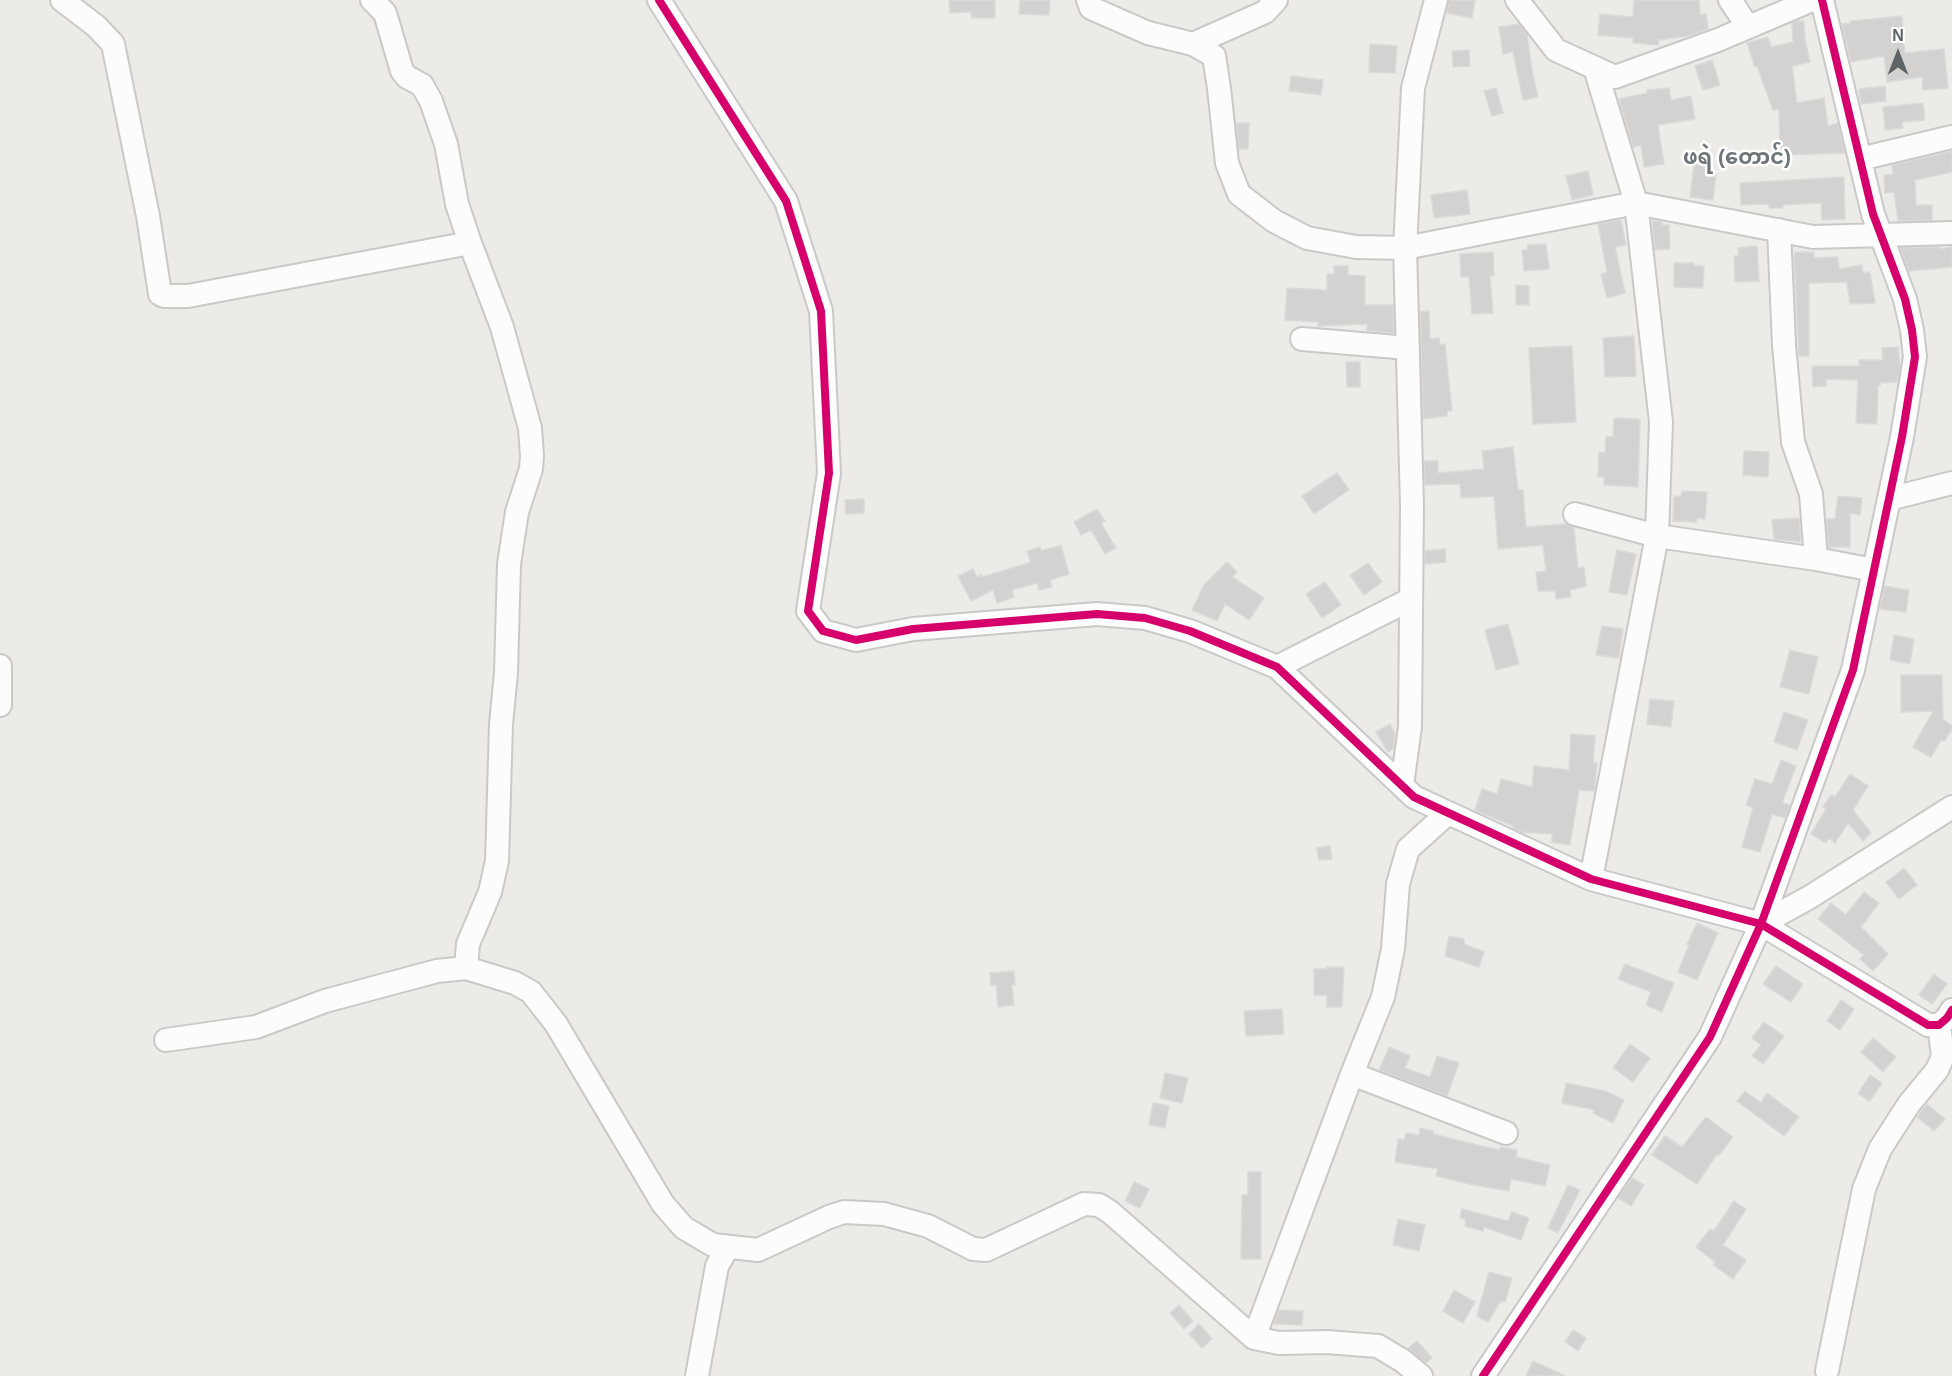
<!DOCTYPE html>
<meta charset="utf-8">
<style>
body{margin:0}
#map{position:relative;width:1952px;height:1376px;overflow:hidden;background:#edebe8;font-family:Arial,sans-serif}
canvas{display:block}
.north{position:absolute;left:1868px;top:24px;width:60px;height:60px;-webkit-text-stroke:4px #fff;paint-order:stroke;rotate:0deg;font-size:16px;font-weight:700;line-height:24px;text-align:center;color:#5e6366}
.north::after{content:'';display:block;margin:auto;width:21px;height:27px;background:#5e6366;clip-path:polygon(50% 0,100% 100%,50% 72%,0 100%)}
</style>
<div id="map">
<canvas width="1952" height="1376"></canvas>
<div class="north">N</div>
</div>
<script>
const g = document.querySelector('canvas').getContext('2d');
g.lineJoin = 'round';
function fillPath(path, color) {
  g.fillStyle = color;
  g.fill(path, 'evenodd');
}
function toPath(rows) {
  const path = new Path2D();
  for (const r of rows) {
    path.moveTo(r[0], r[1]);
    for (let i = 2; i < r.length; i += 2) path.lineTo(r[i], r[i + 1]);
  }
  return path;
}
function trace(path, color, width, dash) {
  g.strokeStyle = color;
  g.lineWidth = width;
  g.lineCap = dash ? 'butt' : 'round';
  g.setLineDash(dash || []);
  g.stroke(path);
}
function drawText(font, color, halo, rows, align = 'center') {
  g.font = font + ' Arial,"Noto Sans Myanmar",sans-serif';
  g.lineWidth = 5;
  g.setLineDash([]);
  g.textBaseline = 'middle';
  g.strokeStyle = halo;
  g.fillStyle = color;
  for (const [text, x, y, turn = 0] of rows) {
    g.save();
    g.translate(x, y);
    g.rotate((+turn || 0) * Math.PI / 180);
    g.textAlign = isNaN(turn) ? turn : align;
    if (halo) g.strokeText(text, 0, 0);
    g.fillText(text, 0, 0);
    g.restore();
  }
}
const building = toPath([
 [949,0,995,0,995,18,972,18,971,12,950,13,949,0],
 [1020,0,1050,0,1049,15,1019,14,1020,0],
 [1449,0,1475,0,1472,18,1447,13,1449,0],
 [1634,0,1699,0,1700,15,1706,14,1708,29,1688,36,1659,40,1658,45,1633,43,1633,38,1598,35,1600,14,1633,17,1634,0],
 [1902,16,1903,29,1902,29,1905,53,1944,49,1948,88,1923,90,1922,77,1887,82,1884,56,1851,62,1842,24,1851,23,1851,21,1902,16],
 [1797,21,1804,21,1805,39,1810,62,1792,66,1797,103,1824,98,1828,126,1838,123,1845,153,1780,155,1779,109,1773,110,1757,66,1755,67,1747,43,1768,37,1771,47,1793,42,1792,23,1797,21],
 [1519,24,1527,34,1532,70,1538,97,1523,100,1513,52,1503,54,1499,27,1519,24],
 [1370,44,1397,46,1395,73,1369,72,1370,44],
 [1469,50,1470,66,1453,67,1452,51,1469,50],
 [1712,60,1720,85,1703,90,1695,66,1712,60],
 [1291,76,1323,80,1321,95,1289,91,1291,76],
 [1885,86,1886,101,1861,104,1859,89,1885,86],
 [1496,88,1503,113,1492,116,1484,91,1496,88],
 [1669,88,1671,100,1691,96,1695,119,1658,125,1664,164,1644,167,1641,145,1633,147,1619,99,1647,93,1647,90,1669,88],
 [1923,103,1925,120,1902,122,1903,128,1885,130,1883,107,1923,103],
 [1236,123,1249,123,1248,149,1239,149,1236,123],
 [1952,151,1952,172,1915,180,1916,205,1932,205,1932,220,1898,221,1894,192,1885,193,1884,175,1893,174,1892,165,1952,151],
 [1695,158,1712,161,1710,174,1716,174,1713,200,1690,197,1695,158],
 [1588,171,1593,195,1572,200,1566,176,1588,171],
 [1844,177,1845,219,1822,220,1821,203,1783,205,1783,208,1769,208,1769,204,1741,205,1740,183,1844,177],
 [1467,190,1470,214,1434,218,1431,195,1467,190],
 [1621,220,1626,245,1615,247,1625,293,1607,298,1601,274,1607,272,1598,224,1621,220],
 [1652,220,1662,222,1662,225,1669,225,1670,249,1655,250,1652,220],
 [1546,244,1549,269,1524,271,1522,250,1528,250,1527,245,1546,244],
 [1757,246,1759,281,1735,282,1734,256,1739,256,1738,248,1757,246],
 [1940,247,1940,249,1952,247,1952,267,1909,271,1900,248,1940,247],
 [1493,252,1494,276,1490,276,1493,313,1472,314,1469,277,1461,277,1460,254,1493,252],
 [1795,252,1814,252,1814,258,1838,257,1839,269,1862,265,1863,273,1870,272,1875,303,1850,304,1847,282,1809,283,1809,356,1799,356,1794,256,1795,256,1795,252],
 [1674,263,1694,263,1694,266,1704,266,1703,288,1674,287,1674,263],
 [1334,266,1348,266,1348,275,1365,276,1365,305,1393,305,1394,333,1367,331,1367,324,1318,326,1318,322,1285,320,1287,288,1327,290,1327,274,1334,274,1334,266],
 [1516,285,1529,286,1529,305,1516,305,1516,285],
 [1429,311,1430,339,1439,338,1440,345,1445,344,1452,411,1447,411,1447,416,1423,419,1420,312,1429,311],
 [1634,336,1636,376,1605,377,1603,338,1634,336],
 [1572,346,1576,422,1533,424,1529,348,1572,346],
 [1898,347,1900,368,1897,382,1880,383,1880,386,1878,386,1877,424,1856,423,1858,380,1826,379,1826,386,1813,387,1812,366,1859,366,1859,360,1883,360,1882,348,1898,347],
 [1346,362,1360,362,1360,387,1347,387,1346,362],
 [1614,418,1640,419,1638,487,1604,485,1604,477,1598,477,1599,452,1605,453,1606,436,1613,437,1614,418],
 [1513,447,1518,490,1523,490,1526,527,1566,524,1574,528,1578,568,1584,567,1586,586,1570,590,1571,597,1556,599,1555,591,1538,591,1536,572,1546,571,1543,545,1498,549,1494,496,1461,498,1460,484,1425,485,1424,461,1438,461,1438,473,1484,469,1482,451,1513,447],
 [1744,451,1769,452,1768,477,1743,475,1744,451],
 [1337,473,1349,490,1314,514,1302,496,1337,473],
 [1682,491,1707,492,1705,519,1697,518,1696,522,1673,521,1674,496,1681,497,1682,491],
 [1838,496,1862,498,1860,515,1850,513,1850,547,1829,547,1826,519,1835,519,1838,496],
 [864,499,864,513,846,514,845,500,864,499],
 [1097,509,1105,521,1101,523,1116,548,1105,554,1091,530,1081,535,1074,522,1097,509],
 [1799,518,1801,542,1774,539,1772,520,1799,518],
 [1061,545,1069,574,1050,580,1052,587,1039,590,1037,583,1012,590,1014,597,997,603,993,590,971,601,958,576,973,569,977,577,981,575,983,577,1031,562,1027,551,1040,547,1041,551,1061,545],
 [1445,549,1446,562,1425,564,1425,551,1445,549],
 [1617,550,1636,554,1627,595,1609,592,1617,550],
 [1227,562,1237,572,1232,577,1264,598,1249,620,1225,604,1217,621,1192,610,1204,585,1227,562],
 [1368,563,1382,582,1364,595,1350,575,1368,563],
 [1325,582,1341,605,1322,618,1306,594,1325,582],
 [1884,586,1909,590,1906,612,1880,609,1884,586],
 [1508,624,1519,664,1496,670,1485,630,1508,624],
 [1602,626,1623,629,1619,658,1596,655,1602,626],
 [1894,635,1914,639,1910,664,1890,660,1894,635],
 [1790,650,1818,657,1809,694,1780,687,1790,650],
 [1901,675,1942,675,1943,719,1952,726,1952,730,1944,741,1941,740,1931,757,1913,747,1933,711,1901,712,1901,675],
 [1650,699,1674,701,1671,727,1647,724,1650,699],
 [1784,712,1808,720,1797,750,1774,742,1784,712],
 [1390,724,1395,733,1393,749,1388,752,1376,732,1390,724],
 [1571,734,1595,736,1593,763,1597,763,1594,791,1579,790,1570,845,1551,842,1553,834,1521,832,1513,828,1513,826,1475,810,1482,789,1497,794,1501,779,1532,787,1534,766,1569,770,1571,734],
 [1781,760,1796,766,1782,803,1790,805,1785,818,1772,814,1760,852,1742,847,1753,808,1746,805,1755,779,1772,784,1781,760],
 [1850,774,1868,786,1853,810,1871,833,1863,841,1848,823,1835,843,1829,838,1826,843,1811,834,1826,809,1823,807,1831,795,1835,797,1850,774],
 [1330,846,1332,859,1319,860,1317,848,1330,846],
 [1904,868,1917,885,1899,899,1886,882,1904,868],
 [1864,892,1879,903,1861,927,1888,954,1873,971,1860,959,1864,955,1818,919,1831,903,1846,915,1864,892],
 [1697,923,1718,933,1697,980,1678,972,1689,945,1687,944,1697,923],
 [1449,936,1464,939,1464,944,1484,952,1479,967,1445,956,1449,936],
 [1625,964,1674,983,1662,1012,1646,1005,1651,992,1618,979,1625,964],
 [1776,966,1803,984,1791,1002,1763,984,1776,966],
 [1327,967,1344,967,1342,1007,1327,1007,1327,995,1314,995,1314,969,1327,969,1327,967],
 [1014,971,1015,985,1012,985,1014,1005,998,1007,996,985,991,986,990,973,1014,971],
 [1934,974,1947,984,1932,1004,1919,995,1934,974],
 [1841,1000,1854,1009,1840,1030,1827,1021,1841,1000],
 [1282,1009,1284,1034,1246,1036,1244,1011,1282,1009],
 [1764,1022,1784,1036,1763,1064,1752,1056,1761,1045,1752,1038,1764,1022],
 [1873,1038,1896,1057,1883,1072,1861,1052,1873,1038],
 [1630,1044,1650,1058,1633,1082,1613,1068,1630,1044],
 [1389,1047,1410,1056,1405,1068,1430,1077,1437,1056,1459,1063,1447,1096,1379,1070,1389,1047],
 [1165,1073,1188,1078,1182,1103,1160,1098,1165,1073],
 [1870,1075,1882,1083,1870,1101,1858,1094,1870,1075],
 [1566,1083,1605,1091,1624,1100,1613,1123,1593,1113,1595,1110,1562,1103,1566,1083],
 [1745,1091,1761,1103,1767,1093,1799,1117,1784,1136,1737,1101,1745,1091],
 [1153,1103,1169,1106,1165,1128,1149,1125,1153,1103],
 [1927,1104,1945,1119,1934,1131,1917,1117,1927,1104],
 [1706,1117,1733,1137,1719,1155,1717,1154,1697,1184,1652,1155,1665,1136,1682,1147,1706,1117],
 [1420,1128,1433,1131,1433,1134,1481,1146,1500,1150,1500,1147,1517,1150,1516,1157,1550,1165,1545,1186,1511,1179,1509,1191,1469,1184,1436,1176,1438,1169,1395,1162,1398,1139,1404,1140,1406,1133,1419,1135,1420,1128],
 [1248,1172,1261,1172,1261,1259,1241,1259,1242,1195,1248,1195,1248,1172],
 [1632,1178,1644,1185,1631,1206,1618,1198,1632,1178],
 [1134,1182,1149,1189,1140,1208,1125,1201,1134,1182],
 [1568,1185,1580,1190,1558,1233,1548,1228,1568,1185],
 [1734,1201,1746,1209,1723,1245,1746,1260,1733,1279,1713,1265,1715,1262,1696,1247,1710,1229,1714,1231,1734,1201],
 [1462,1209,1508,1221,1512,1212,1529,1218,1521,1240,1484,1227,1483,1231,1465,1226,1466,1220,1460,1218,1462,1209],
 [1398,1219,1425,1225,1419,1251,1393,1245,1398,1219],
 [1489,1272,1512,1278,1505,1302,1501,1301,1488,1322,1477,1316,1489,1272],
 [1454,1290,1475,1302,1463,1323,1443,1311,1454,1290],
 [1179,1305,1193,1321,1184,1329,1170,1313,1179,1305],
 [1279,1310,1303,1311,1302,1325,1274,1324,1279,1310],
 [1199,1324,1212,1339,1202,1348,1189,1334,1199,1324],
 [1573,1330,1586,1338,1578,1351,1565,1342,1573,1330],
 [1417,1341,1432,1358,1426,1363,1408,1348,1417,1341],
 [1533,1361,1566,1376,1526,1376,1533,1361]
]);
fillPath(building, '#d4d2d1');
trace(building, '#dcdad8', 1.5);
const minor = toPath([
 [62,0,96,26,113,44,148,216,160,294,164,296,188,296,470,243],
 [372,0,385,13,402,71,407,77,422,85,431,101,446,144,457,204,470,243,502,327,530,428,532,456,531,469,517,512,509,564,506,673,501,724,497,861,490,892,468,944,466,968],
 [659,0,786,201,821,311,829,473,808,611,823,631,856,640,913,629,1097,614,1145,618,1190,631,1277,667,1414,797,1591,879,1761,924,1928,1025,1939,1025,1947,1018,1952,1010],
 [1088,0,1091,8,1148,33,1193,44,1214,56,1219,88,1227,163,1239,194,1274,221,1307,238,1356,247,1405,248,1636,203,1813,237,1952,233],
 [1517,0,1556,50,1615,77,1718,40,1812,0],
 [1730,0,1748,27],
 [1193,44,1265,12,1276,0],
 [1860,159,1952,137],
 [1779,230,1784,345,1793,442,1811,494,1816,559],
 [1302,339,1408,348],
 [1889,499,1952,483],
 [1575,514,1657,536,1816,559,1874,570],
 [0,666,0,705],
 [1277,667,1411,599],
 [1402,785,1410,727,1412,505,1405,248,1413,88,1436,0],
 [1591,879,1657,536,1661,422,1636,203,1595,68],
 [1761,924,1810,897,1952,807],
 [166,1040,256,1027,325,1001,437,971,466,968,515,983,531,992,556,1024,663,1204,684,1228,713,1245,758,1250,829,1217,844,1212,884,1214,928,1226,973,1249,986,1250,1084,1204,1099,1205,1110,1212,1254,1338,1279,1343,1327,1342,1378,1346,1403,1361,1421,1376],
 [1352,1074,1506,1133],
 [1254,1338,1352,1074,1383,997,1393,949,1398,884,1408,849,1448,813],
 [1827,1371,1864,1189,1880,1149,1909,1104,1937,1070,1943,1056,1939,1025],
 [697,1376,717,1266,728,1247],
 [1483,1376,1710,1037,1761,924,1853,670,1902,437,1915,357,1912,330,1905,299,1873,214,1822,0]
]);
trace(minor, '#cac9c8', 26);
trace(minor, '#fcfcfc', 22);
trace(toPath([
 [659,0,786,201,821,311,829,473,808,611,823,631,856,640,913,629,1097,614,1145,618,1190,631,1277,667,1414,797,1591,879,1761,924,1928,1025,1939,1025,1947,1018,1952,1010],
 [1483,1376,1710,1037,1761,924,1853,670,1902,437,1915,357,1912,330,1905,299,1873,214,1822,0]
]), '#d6006c', 8);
drawText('bold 21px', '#6f7578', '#fff', [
 ["ဖရဲ (တောင်)",1737,158]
]);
</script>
